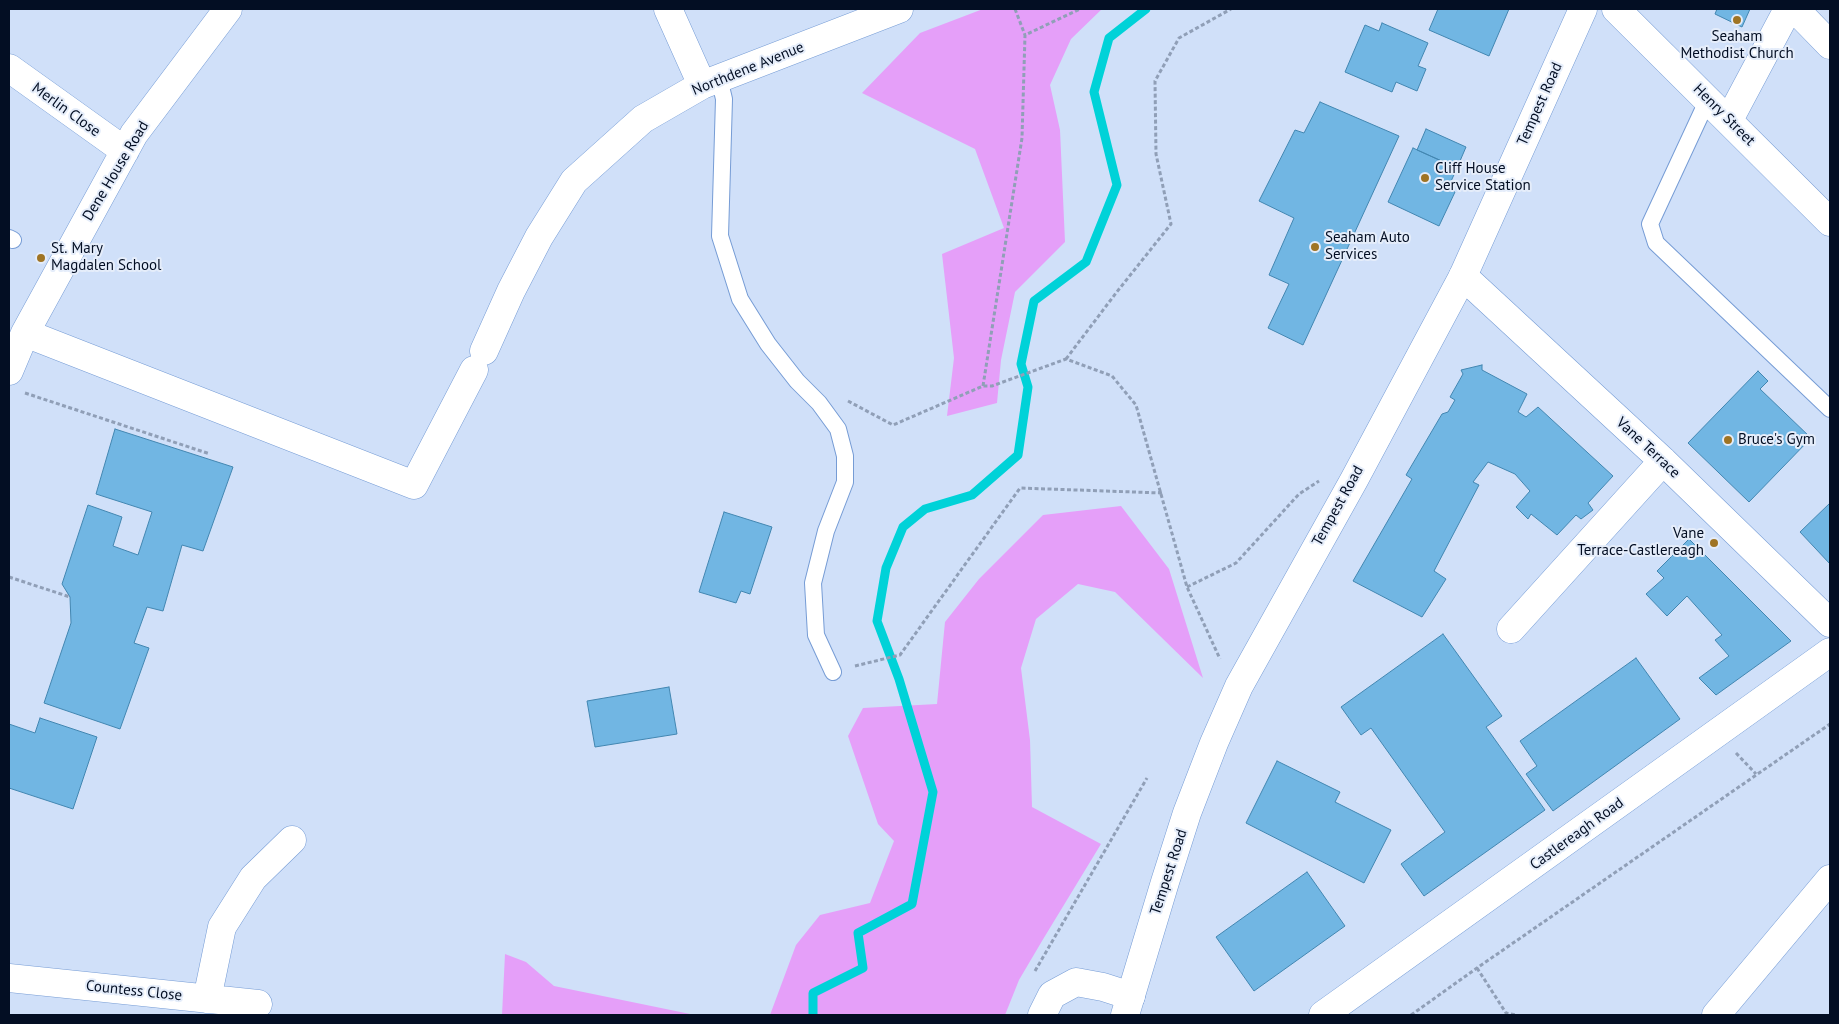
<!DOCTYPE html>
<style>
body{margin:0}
#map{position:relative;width:1839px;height:1024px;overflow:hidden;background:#d0e0f9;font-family:"PT Sans",sans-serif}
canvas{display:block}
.frame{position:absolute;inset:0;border:10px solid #030e23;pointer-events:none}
</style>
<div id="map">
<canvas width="1839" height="1024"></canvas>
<div class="frame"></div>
</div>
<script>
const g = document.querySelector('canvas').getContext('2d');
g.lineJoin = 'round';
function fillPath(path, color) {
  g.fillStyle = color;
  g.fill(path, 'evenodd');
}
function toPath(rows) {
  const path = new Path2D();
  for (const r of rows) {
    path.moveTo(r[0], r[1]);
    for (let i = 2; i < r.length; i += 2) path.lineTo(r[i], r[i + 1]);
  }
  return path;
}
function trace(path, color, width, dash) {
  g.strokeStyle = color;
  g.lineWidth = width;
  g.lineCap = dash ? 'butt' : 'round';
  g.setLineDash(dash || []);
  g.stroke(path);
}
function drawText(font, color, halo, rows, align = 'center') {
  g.font = font + ' "PT Sans",sans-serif';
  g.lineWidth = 4;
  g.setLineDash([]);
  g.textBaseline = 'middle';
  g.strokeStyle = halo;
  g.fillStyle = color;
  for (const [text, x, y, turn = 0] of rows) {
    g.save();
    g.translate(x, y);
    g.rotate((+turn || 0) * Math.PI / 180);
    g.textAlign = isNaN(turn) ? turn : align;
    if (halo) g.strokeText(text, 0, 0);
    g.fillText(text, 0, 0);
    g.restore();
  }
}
fillPath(toPath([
 [983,9,1102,9,1071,39,1050,85,1060,130,1065,242,1015,292,1001,360,997,403,947,416,954,358,942,254,1004,228,975,149,862,93,920,33],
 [1121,506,1169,569,1203,678,1115,592,1078,584,1036,619,1021,668,1030,740,1032,807,1101,844,1042,941,1019,980,1005,1015,770,1015,796,945,820,915,870,903,894,841,878,824,848,736,863,708,937,704,945,622,979,579,1043,515],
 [505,954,526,962,554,986,695,1015,502,1015]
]), '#e59ff9');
trace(toPath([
 [813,1015,813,993,863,968,858,933,912,904,933,792,899,679,877,621,886,568,903,527,925,509,972,495,1018,455,1028,387,1021,364,1034,301,1086,262,1117,185,1094,92,1109,38,1146,9]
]), '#00d2d8', 9);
const building = toPath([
 [1438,9,1509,9,1489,56,1429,30,1438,9],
 [1717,9,1750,9,1742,27,1715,14,1717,9],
 [1382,23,1428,43,1418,66,1426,69,1417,91,1396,82,1392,92,1345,72,1365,25,1379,31,1382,23],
 [1320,102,1399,136,1303,345,1268,328,1289,284,1269,275,1294,218,1259,201,1295,130,1304,133,1320,102],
 [1426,129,1466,147,1457,168,1417,150,1426,129],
 [1413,148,1457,168,1448,188,1455,192,1439,226,1388,202,1413,148],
 [1482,365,1482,370,1527,394,1518,412,1526,417,1538,407,1613,476,1588,503,1593,510,1581,519,1576,515,1557,535,1531,514,1528,519,1516,507,1530,491,1515,474,1488,462,1473,482,1479,485,1434,571,1446,579,1422,617,1353,581,1412,479,1406,475,1442,414,1448,412,1455,400,1450,397,1463,374,1461,370,1482,365],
 [1758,371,1768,381,1760,389,1811,438,1749,502,1688,443,1758,371],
 [115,429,233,467,203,551,182,545,163,611,147,607,134,643,149,648,120,729,44,703,71,623,70,597,62,584,88,505,122,517,113,546,138,555,152,512,96,494,115,429],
 [1830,503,1830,564,1800,532,1830,503],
 [724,512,772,527,750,594,741,591,736,603,699,592,724,512],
 [1689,539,1791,641,1716,695,1699,678,1729,656,1715,640,1722,635,1687,596,1667,616,1646,594,1664,578,1657,571,1689,539],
 [1443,634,1502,716,1486,727,1545,810,1424,896,1401,864,1445,832,1371,728,1361,735,1341,707,1443,634],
 [1636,658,1680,719,1553,811,1526,774,1537,766,1520,741,1636,658],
 [669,687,677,734,595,747,587,701,669,687],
 [40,718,97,737,73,809,9,788,9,724,35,733,40,718],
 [1277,761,1340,792,1335,802,1391,830,1364,883,1246,823,1277,761],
 [1307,872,1345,926,1254,991,1216,937,1307,872]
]);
fillPath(building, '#71b6e3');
trace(building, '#4286b1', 1);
const lane = toPath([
 [719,78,724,99,720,236,740,299,768,344,797,381,819,403,838,429,845,456,845,482,826,531,813,583,816,635,833,672],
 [1708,99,1650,224,1656,243,1830,409],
 [9,238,13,240]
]);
const street = toPath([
 [668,9,702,85],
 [1616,9,1830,222],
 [1795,9,1830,45],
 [9,68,125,151],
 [1729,120,1788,9],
 [1463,276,1663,461,1830,623],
 [25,333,414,485,474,370],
 [484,351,511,291,539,237,574,181,643,119,702,85,899,9],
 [9,371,25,333,134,134,228,9],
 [1511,629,1663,461],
 [9,978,258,1004],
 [207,999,222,927,253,878,292,840],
 [1042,1015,1052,995,1076,982,1103,987,1131,996],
 [1323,1015,1830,652],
 [1716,1015,1830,879]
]);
const secondary = toPath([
 [1125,1015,1165,882,1187,813,1214,743,1239,686,1354,480,1463,276,1583,9]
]);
trace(lane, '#769cd5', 18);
trace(street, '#769cd5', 29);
trace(secondary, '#769cd5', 29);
trace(toPath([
 [1015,9,1025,35],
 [1066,359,1116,293,1171,224,1156,154,1155,81,1179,38,1231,9],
 [983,386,1022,138,1025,35,1080,9],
 [25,393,210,454],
 [848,401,893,425,983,386,992,386,1066,359,1112,376,1136,405,1187,587,1220,659],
 [9,577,70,597],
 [1187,587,1236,563,1299,494,1319,481],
 [855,666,900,655,1020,488,1162,493],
 [1736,753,1756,774],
 [1477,968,1506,1013,1517,1015],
 [1035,971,1147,778],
 [1411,1015,1477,968,1830,724]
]), '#909fb7', 3, [4, 2.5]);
trace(lane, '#fff', 16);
trace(street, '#fff', 28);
trace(secondary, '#fff', 28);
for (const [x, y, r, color] of [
 [1737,20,5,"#9f7424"],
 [1425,178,5,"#9f7424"],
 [1315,247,5,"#9f7424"],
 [41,258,5,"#9f7424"],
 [1728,440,5,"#9f7424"],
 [1714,543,5,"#9f7424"]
]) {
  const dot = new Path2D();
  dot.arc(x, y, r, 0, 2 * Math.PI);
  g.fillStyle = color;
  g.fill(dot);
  trace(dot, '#e5edfa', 2);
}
drawText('15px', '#030e23', '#e5edfa', [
 ["Seaham",1737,37,"center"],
 ["Methodist Church",1737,54,"center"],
 ["Cliff House",1435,169],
 ["Service Station",1435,186],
 ["Seaham Auto",1325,238],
 ["Services",1325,255],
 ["St. Mary",51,249],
 ["Magdalen School",51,266],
 ["Bruce's Gym",1738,440],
 ["Vane",1704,534,"right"],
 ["Terrace-Castlereagh",1704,551,"right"]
], 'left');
drawText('15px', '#030e23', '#e5edfa', [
 ["Northdene Avenue",748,69,-22],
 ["Tempest Road",1540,104,-66],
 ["Merlin Close",66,110,36],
 ["Henry Street",1724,115,45],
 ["Dene House Road",116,171,-59],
 ["Vane Terrace",1648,448,43],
 ["Tempest Road",1338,506,-61],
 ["Castlereagh Road",1577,834,-36],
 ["Tempest Road",1169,872,-72],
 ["Countess Close",134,991,6]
]);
</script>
